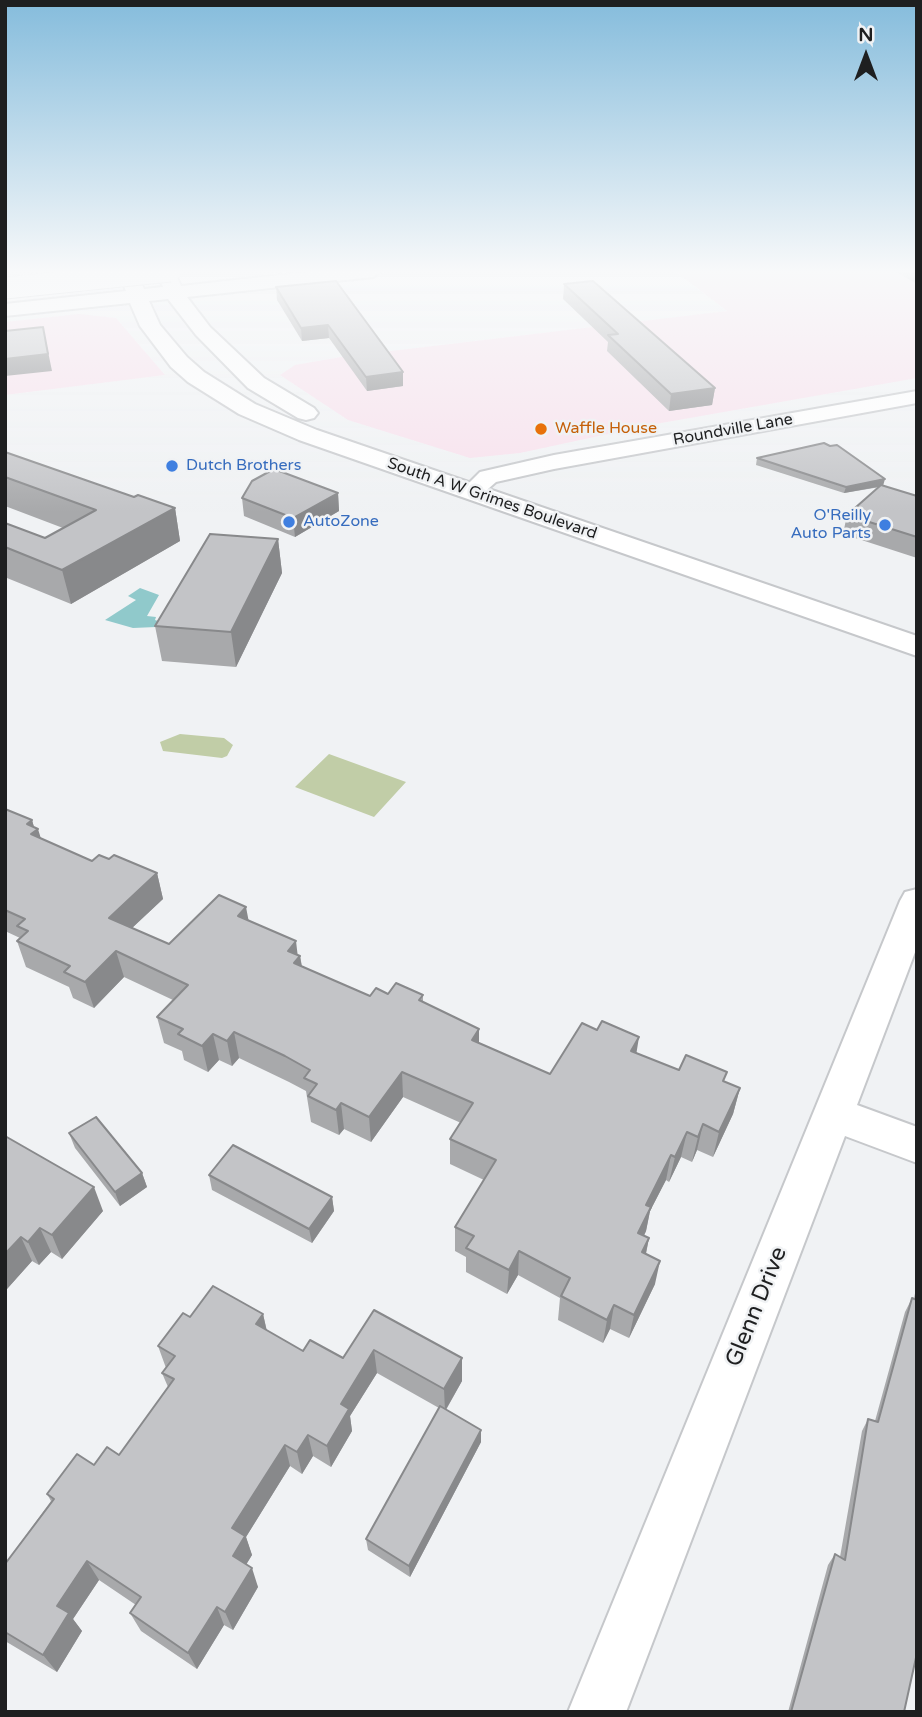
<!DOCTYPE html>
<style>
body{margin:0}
#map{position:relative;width:922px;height:1717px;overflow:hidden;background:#f0f2f4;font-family:"Varela Round",sans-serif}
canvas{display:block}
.frame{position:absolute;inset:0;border:7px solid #1e1f20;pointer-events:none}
.north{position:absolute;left:831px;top:21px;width:70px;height:70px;-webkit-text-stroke:5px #f0f2f4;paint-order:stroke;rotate:0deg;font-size:19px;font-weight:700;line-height:28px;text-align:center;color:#1e1f20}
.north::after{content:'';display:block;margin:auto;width:24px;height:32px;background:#1e1f20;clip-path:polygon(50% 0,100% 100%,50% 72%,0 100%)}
</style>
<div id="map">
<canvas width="922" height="1717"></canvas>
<div class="frame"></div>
<div class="north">N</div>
</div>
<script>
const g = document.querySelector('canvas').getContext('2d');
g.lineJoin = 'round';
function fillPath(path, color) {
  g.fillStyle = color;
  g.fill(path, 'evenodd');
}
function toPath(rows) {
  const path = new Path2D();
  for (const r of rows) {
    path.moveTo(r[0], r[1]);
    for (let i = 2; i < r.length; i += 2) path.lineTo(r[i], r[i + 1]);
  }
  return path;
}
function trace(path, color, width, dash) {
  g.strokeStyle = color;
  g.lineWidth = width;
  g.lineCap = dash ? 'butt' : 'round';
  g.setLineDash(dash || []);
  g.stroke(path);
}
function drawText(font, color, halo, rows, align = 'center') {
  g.font = font + ' "Varela Round",sans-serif';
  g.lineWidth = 5;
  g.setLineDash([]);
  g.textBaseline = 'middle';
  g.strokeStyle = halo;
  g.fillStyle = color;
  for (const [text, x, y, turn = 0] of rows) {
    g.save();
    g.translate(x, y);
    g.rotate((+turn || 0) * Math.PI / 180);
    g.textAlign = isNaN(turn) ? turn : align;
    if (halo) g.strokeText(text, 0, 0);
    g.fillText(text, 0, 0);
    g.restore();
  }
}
fillPath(toPath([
 [675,271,917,271,917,378,650,425,520,453,470,458,348,420,280,375,295,365,341,357,727,311],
 [79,314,116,318,165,375,5,395,5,322]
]), '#f8e0ec');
fillPath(toPath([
 [180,734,224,738,233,745,227,756,222,758,163,751,160,742],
 [329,754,406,782,374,817,295,787]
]), '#c1cda7');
fillPath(toPath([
 [140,588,159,595,147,616,156,617,155,620,158,621,156,627,133,628,105,620,136,600,128,596]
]), '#90c9cb');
const street = toPath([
 [917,391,917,403,554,469,496,482,480,496,472,498,464,496,461,491,480,472,554,455,917,391],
 [917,889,917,947,857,1105,917,1127,917,1163,845,1136,626,1712,568,1712,900,901,905,892,917,889]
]);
const secondary = toPath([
 [118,271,136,271,144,289,163,287,156,271,174,271,181,286,317,271,382,271,373,277,187,297,210,327,264,378,314,408,318,413,314,418,306,420,298,418,248,388,196,335,168,299,149,301,160,325,187,357,204,372,255,404,317,430,917,636,917,656,299,440,239,414,188,382,171,367,140,326,130,303,5,316,5,304,126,291,118,271]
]);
trace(street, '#c6c8cb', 4);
trace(secondary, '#c6c8cb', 4);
fillPath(street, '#fff');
fillPath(secondary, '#fff');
const highwayBridge = toPath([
 [5,288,170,271]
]);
trace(highwayBridge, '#c6c8cb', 23, []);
trace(highwayBridge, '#fff', 21);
fillPath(toPath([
 [895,271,917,271,917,284],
 [564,284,715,388,712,405,669,411,607,351,608,342,563,299],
 [276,287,403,372,403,386,367,391,329,338,302,341,277,300],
 [5,452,134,497,175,508,180,541,71,604,7,578,5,579,5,523,45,538,63,528,5,506],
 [757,458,883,486,917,496,917,558,843,534,847,515,880,487,844,493,756,465],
 [338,493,339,511,295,537,244,516,242,498],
 [278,539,282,573,236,667,162,661,155,626],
 [5,809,32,820,34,827,41,839,92,861,109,859,157,873,163,899,132,928,169,944,249,920,300,956,302,966,370,996,388,994,423,995,423,1002,479,1043,550,1074,637,1053,679,1070,725,1082,740,1088,733,1114,713,1157,697,1150,692,1162,681,1157,669,1182,666,1180,650,1211,646,1231,644,1236,649,1238,646,1254,655,1284,629,1338,610,1329,603,1343,558,1320,560,1298,518,1275,507,1294,466,1272,466,1257,455,1251,455,1227,484,1180,450,1164,450,1139,461,1123,403,1097,371,1142,344,1129,339,1135,311,1122,306,1091,289,1082,239,1058,232,1066,219,1060,208,1072,184,1060,182,1051,164,1043,157,1017,173,1000,124,977,94,1008,73,998,69,987,26,967,17,941,20,938,5,931],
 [69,1133,142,1173,147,1187,120,1206,75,1148],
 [5,1136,103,1211,62,1259,51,1252,39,1265,32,1261,7,1289,5,1288],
 [209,1175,332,1197,334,1211,312,1243,212,1190],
 [917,1282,917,1654,904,1712,788,1712,828,1565,835,1554,840,1557,862,1431,868,1419,875,1421,905,1312,912,1298,914,1299],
 [374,1310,462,1381,446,1410,481,1442,410,1577,368,1550,366,1539,439,1408,377,1373,350,1416,352,1431,331,1467,313,1456,302,1474,290,1466,246,1537,252,1555,246,1564,258,1587,233,1630,224,1625,197,1669,141,1631,130,1613,136,1605,99,1580,73,1619,82,1631,57,1672,5,1641,5,1564,51,1501,47,1494,94,1465,119,1455,168,1387,162,1373,166,1368,158,1346,190,1317,263,1314,267,1331,303,1351,343,1358]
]), '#a8a9ab');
fillPath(toPath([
 [328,325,329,338,302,341,301,328],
 [43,327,52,371,5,376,5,359],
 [403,372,403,386,367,391,366,377],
 [715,388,712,405,669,411,671,394],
 [885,479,883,486,844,493,846,487],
 [338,493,339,511,295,537,293,518],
 [175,508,180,541,71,604,62,570],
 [278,539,282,573,236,667,231,632],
 [32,820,35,831,38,829,46,855,39,860,27,824],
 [157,873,163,899,116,943,109,918],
 [246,907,251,933,238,916],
 [296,941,298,958,300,956,304,981,288,951],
 [116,951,124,977,94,1008,85,982],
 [479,1029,479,1054,472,1040],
 [234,1032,239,1058,232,1066,227,1041],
 [213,1034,219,1060,208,1072,202,1046],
 [639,1037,635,1062,631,1051],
 [402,1072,403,1097,371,1142,369,1117],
 [740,1088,733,1114,713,1157,719,1132],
 [341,1103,344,1129,339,1135,336,1110],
 [703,1124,697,1150,692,1162,698,1137],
 [687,1132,681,1157,669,1182,675,1157],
 [671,1155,666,1180,650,1211,646,1231,633,1257,638,1233,646,1205],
 [142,1173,147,1187,120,1206,115,1192],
 [94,1187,103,1211,62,1259,52,1235],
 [332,1197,334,1211,312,1243,309,1229],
 [40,1228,51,1252,39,1265,28,1242],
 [21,1237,32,1261,7,1289,5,1285,5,1254],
 [649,1238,644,1262,642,1252],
 [519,1251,518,1275,507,1294,509,1270],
 [660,1261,655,1284,629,1338,634,1315],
 [614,1305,610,1329,603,1343,607,1320],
 [263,1314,268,1337,256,1324],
 [374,1350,377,1373,350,1416,352,1431,331,1467,327,1446,341,1404],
 [462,1358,462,1381,445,1411,444,1389],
 [481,1430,481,1442,410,1577,409,1566],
 [308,1435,313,1456,302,1474,297,1452],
 [285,1445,290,1466,246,1537,252,1555,240,1575,233,1556,232,1528],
 [87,1561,99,1580,73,1619,82,1631,57,1672,43,1655,57,1606],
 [252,1568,258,1587,233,1630,225,1612],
 [217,1607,224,1625,197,1669,188,1653]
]), '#88898b');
const building = toPath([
 [336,281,403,372,366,377,328,325,301,328,276,287,336,281],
 [593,281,715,388,671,394,608,335,618,334,564,284,593,281],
 [43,327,48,354,5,359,5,331,43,327],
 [824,443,830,446,837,445,885,479,846,487,757,458,824,443],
 [5,452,134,497,138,495,175,508,62,570,5,547,5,523,45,538,96,510,5,477,5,452],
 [274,469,338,493,293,518,242,498,252,481,274,469],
 [881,485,917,496,917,537,847,515,881,485],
 [210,534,278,539,231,632,155,626,210,534],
 [5,809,32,820,27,824,38,829,31,834,92,861,99,855,109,859,114,855,157,873,109,918,169,944,219,895,246,907,238,916,296,941,288,951,300,956,294,963,370,996,376,988,388,994,396,983,423,995,419,1000,479,1029,472,1040,550,1074,582,1023,597,1030,602,1021,639,1037,631,1051,679,1070,686,1055,727,1072,723,1081,740,1088,719,1132,703,1124,698,1137,687,1132,675,1157,671,1155,646,1205,651,1207,638,1233,649,1238,642,1252,660,1261,634,1315,614,1305,607,1320,561,1296,570,1278,519,1251,509,1270,466,1248,474,1236,455,1227,496,1160,450,1139,473,1103,402,1072,369,1117,341,1103,336,1110,308,1096,317,1084,304,1078,310,1070,285,1056,234,1032,227,1041,213,1034,202,1046,178,1034,183,1029,157,1017,188,985,116,951,85,982,64,972,70,966,17,941,28,931,17,926,25,919,5,910,5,809],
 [96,1117,142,1173,115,1192,69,1133,96,1117],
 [5,1136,94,1187,52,1235,40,1228,28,1242,21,1237,5,1254,5,1136],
 [233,1145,332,1197,309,1229,209,1175,233,1145],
 [213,1286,263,1314,256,1324,303,1351,310,1340,343,1358,374,1310,462,1358,444,1389,374,1350,341,1404,349,1409,327,1446,308,1435,297,1452,285,1445,232,1528,245,1536,233,1556,252,1568,225,1612,217,1607,188,1653,130,1613,141,1597,87,1561,57,1606,69,1613,43,1655,5,1632,5,1564,54,1499,47,1494,77,1454,94,1465,107,1447,119,1455,174,1379,162,1373,175,1356,158,1346,183,1313,190,1317,213,1286],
 [912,1298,917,1300,917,1653,904,1712,791,1712,835,1554,845,1560,868,1419,878,1422,912,1298],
 [440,1406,481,1430,409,1566,366,1539,440,1406]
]);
fillPath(building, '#c3c4c7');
trace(building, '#88898b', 2);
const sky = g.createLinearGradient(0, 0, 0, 512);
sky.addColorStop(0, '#85bcdc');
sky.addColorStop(0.53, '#f8f9fa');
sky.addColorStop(1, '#f8f9fa00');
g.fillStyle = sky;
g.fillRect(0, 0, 922, 512);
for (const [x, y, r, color] of [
 [541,429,7,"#e8710a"],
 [172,466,7,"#3f7fe0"],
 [289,522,7,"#3f7fe0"],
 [885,525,7,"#3f7fe0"]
]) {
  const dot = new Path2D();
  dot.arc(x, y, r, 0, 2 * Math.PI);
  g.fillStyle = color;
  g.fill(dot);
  trace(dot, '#f0f2f4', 2.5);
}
drawText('16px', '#c56008', '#f0f2f4', [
 ["Waffle House",555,429]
], 'left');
drawText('16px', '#1e1f20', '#f0f2f4', [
 ["Roundville Lane",733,430,-10],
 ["South A W Grimes Boulevard",492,499,19]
]);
drawText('16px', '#366cbe', '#f0f2f4', [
 ["Dutch Brothers",186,466],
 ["O'Reilly",871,516,"right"],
 ["Auto Parts",871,534,"right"],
 ["AutoZone",303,522]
], 'left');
drawText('23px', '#1e1f20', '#f0f2f4', [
 ["Glenn Drive",757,1307,-68]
]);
</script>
